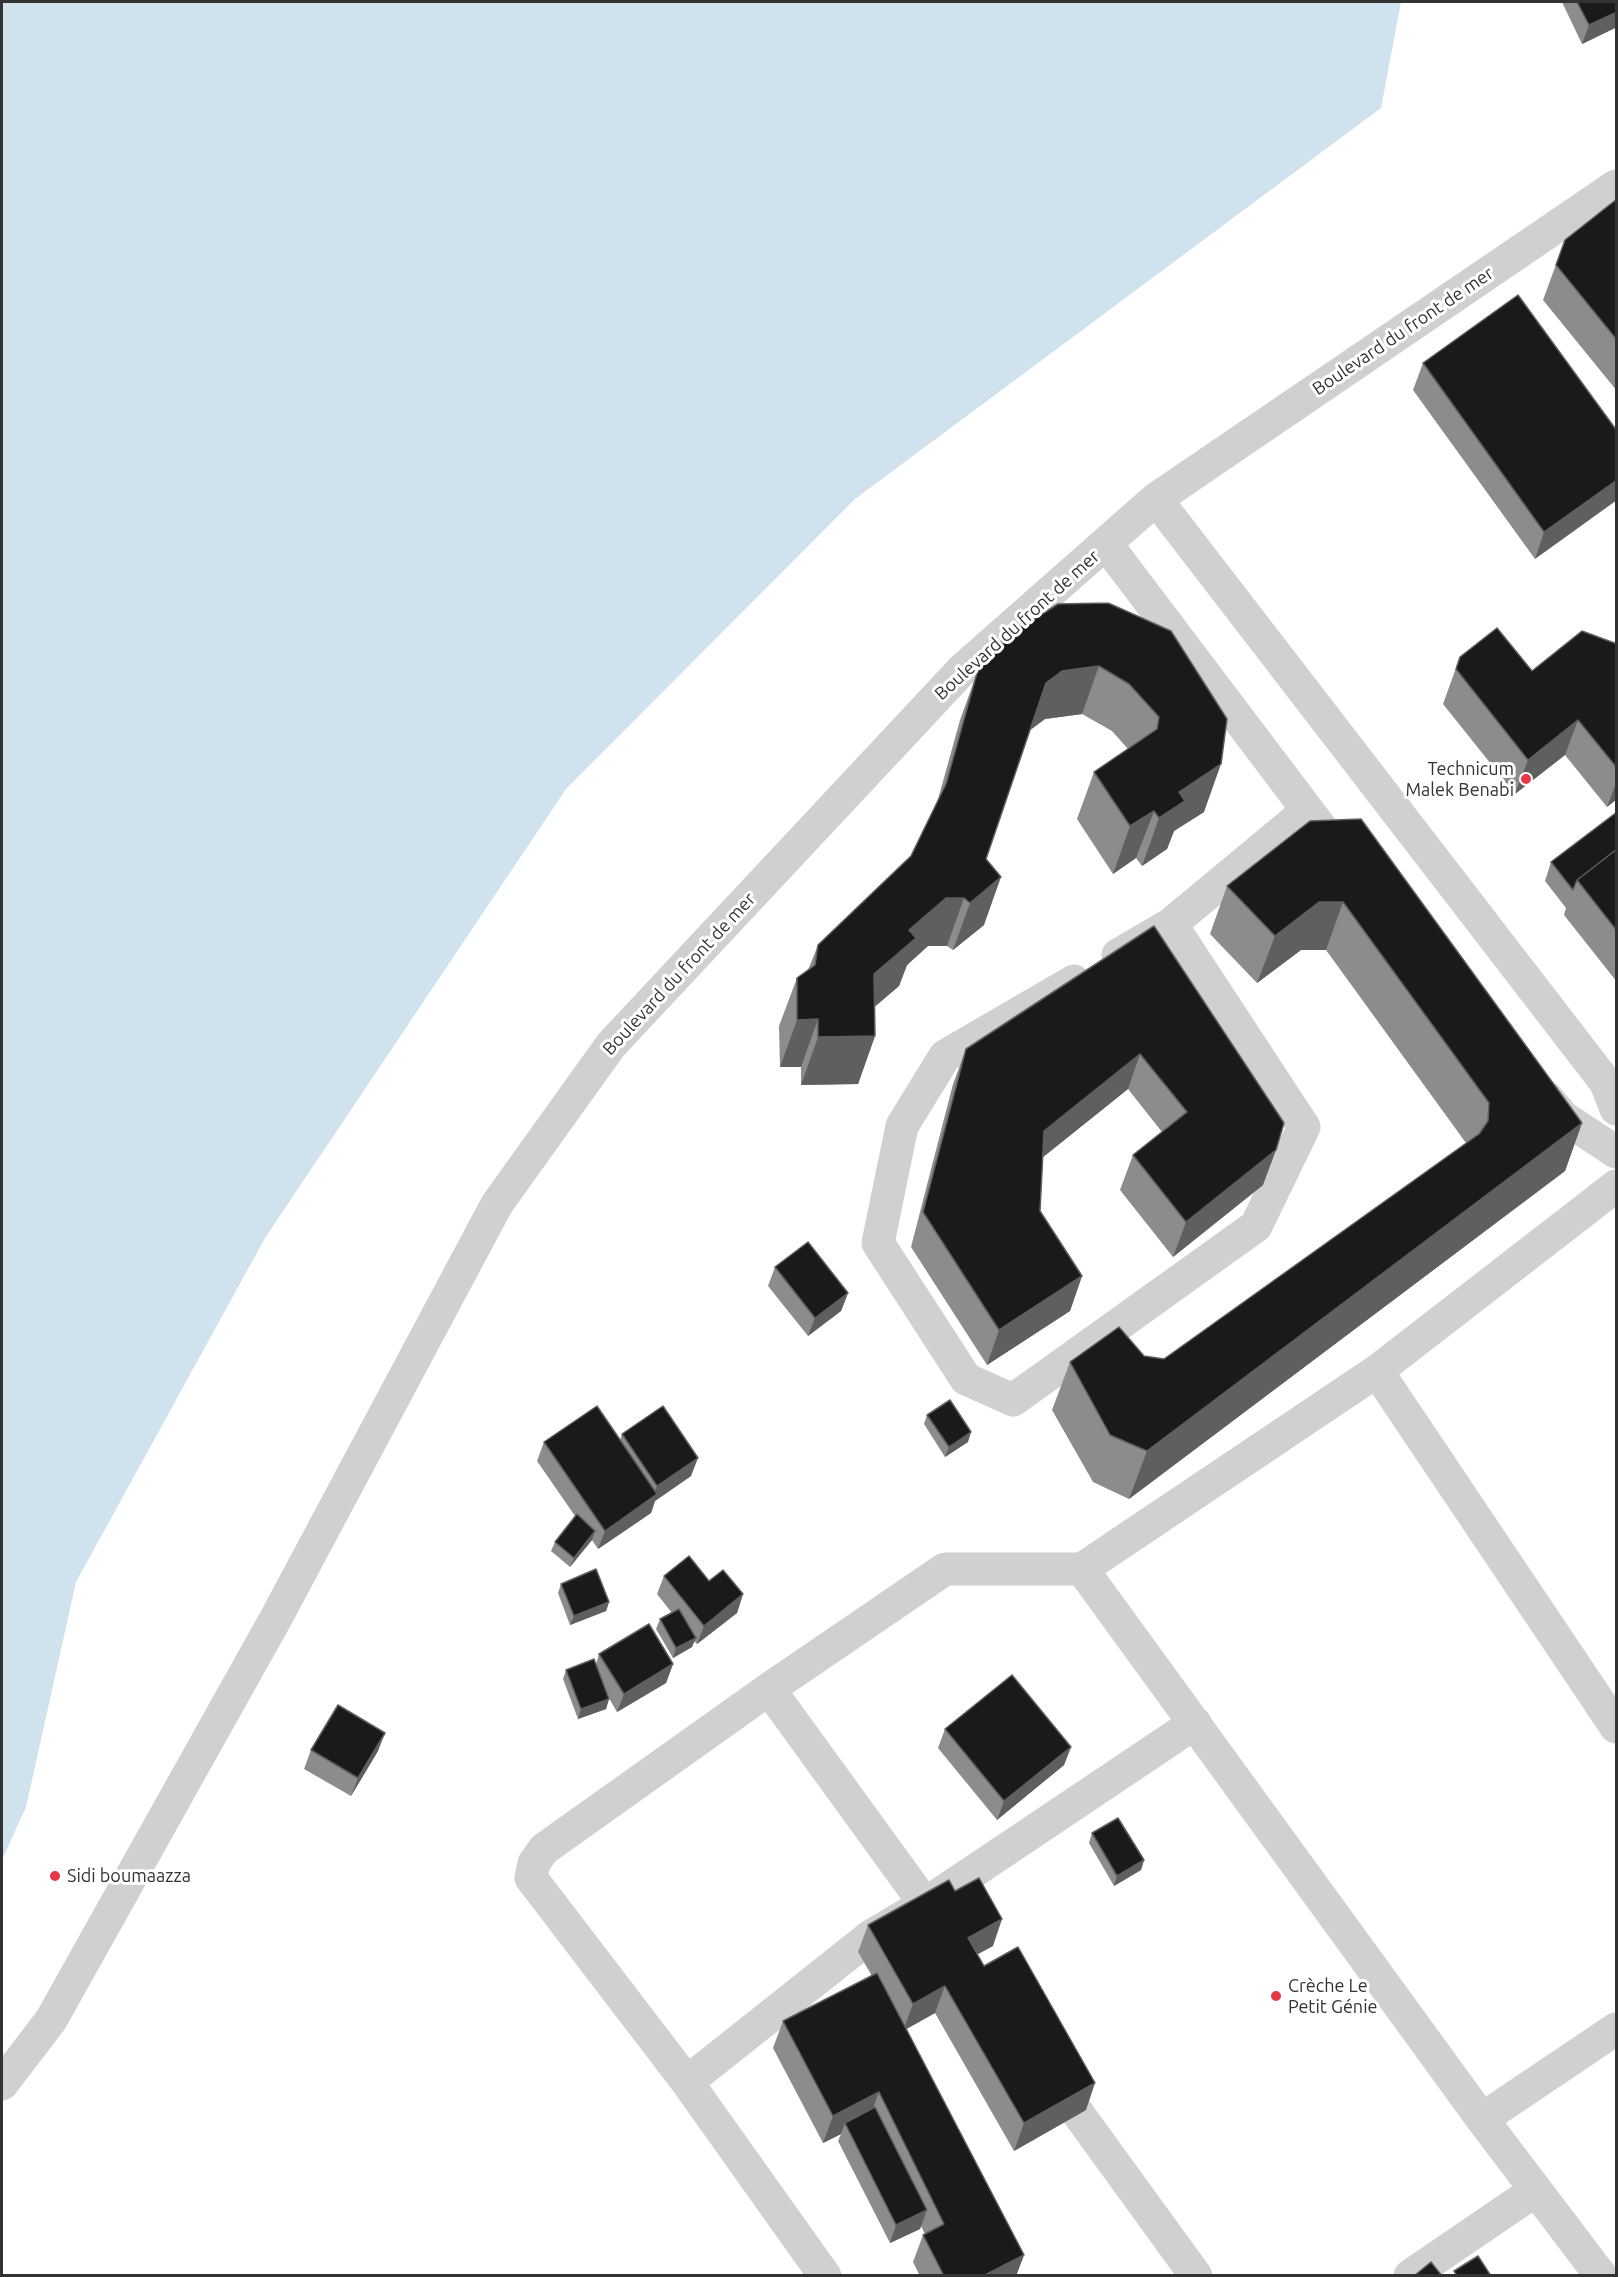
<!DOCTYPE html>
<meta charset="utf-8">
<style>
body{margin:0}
#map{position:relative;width:1618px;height:2277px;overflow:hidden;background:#fff;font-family:Ubuntu,sans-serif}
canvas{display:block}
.frame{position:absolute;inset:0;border:3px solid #333;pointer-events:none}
</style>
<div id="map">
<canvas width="1618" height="2277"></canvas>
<div class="frame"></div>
</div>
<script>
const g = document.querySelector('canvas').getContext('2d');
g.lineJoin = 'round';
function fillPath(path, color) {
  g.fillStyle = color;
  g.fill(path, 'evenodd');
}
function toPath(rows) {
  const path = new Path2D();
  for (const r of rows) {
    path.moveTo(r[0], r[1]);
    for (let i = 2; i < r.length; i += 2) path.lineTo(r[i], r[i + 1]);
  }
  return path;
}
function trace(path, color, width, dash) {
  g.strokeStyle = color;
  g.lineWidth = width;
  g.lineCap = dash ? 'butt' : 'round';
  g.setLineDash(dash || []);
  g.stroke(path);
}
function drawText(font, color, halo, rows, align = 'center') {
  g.font = font + ' Ubuntu,sans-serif';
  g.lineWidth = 6;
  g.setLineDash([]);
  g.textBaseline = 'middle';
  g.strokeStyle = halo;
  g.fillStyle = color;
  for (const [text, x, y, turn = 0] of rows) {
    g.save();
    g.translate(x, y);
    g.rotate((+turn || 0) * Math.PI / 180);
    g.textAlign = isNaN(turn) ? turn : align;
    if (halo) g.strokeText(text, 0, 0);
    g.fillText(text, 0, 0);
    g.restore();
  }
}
fillPath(toPath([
 [2,2,1401,2,1381,108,855,499,566,789,265,1238,76,1582,26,1807,2,1860]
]), '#cfe2ee');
trace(toPath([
 [1156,499,1606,1083,1616,1109],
 [1107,545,1321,828],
 [1118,955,1171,924],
 [1074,981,945,1056,902,1126,878,1243,966,1379,1013,1400,1256,1226,1304,1127,1171,924,1307,811],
 [1547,1098,1563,1117,1616,1152],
 [1377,1371,1616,1727],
 [1082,1569,1482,2119,1601,2276],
 [769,1689,946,1933],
 [1053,2079,1196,2276],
 [687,2082,871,1936,925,1904,1195,1723],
 [2,2084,51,2020,276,1618,497,1204,611,1045,962,670,1156,499,1616,186],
 [1482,2119,1616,2029],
 [825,2276,687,2082,531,1878,534,1863,544,1849,769,1689,945,1569,1082,1569,1377,1371,1616,1186],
 [1410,2276,1536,2190]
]), '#d0d0d0', 33);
fillPath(toPath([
 [1562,2,1617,2,1617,27,1582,44],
 [1617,199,1617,391,1543,300,1565,240],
 [1423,363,1617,431,1535,559,1413,390],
 [1108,603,1204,812,1174,831,1167,849,1142,866,1136,858,1113,874,1077,819,1094,772,1128,749,1112,731,1082,714,1045,719,1030,730,986,859,984,925,953,950,947,946,928,946,907,965,899,986,875,1006,875,1036,858,1084,801,1085,801,1067,780,1067,779,1026,797,978,808,970,818,945,911,856,937,803,960,720,977,673],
 [1617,644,1617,799,1607,807,1565,755,1515,794,1443,704,1460,657,1532,671],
 [1617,812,1617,982,1564,915,1566,908,1545,881,1551,862],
 [1310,821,1582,1123,1565,1171,1129,1499,1093,1482,1052,1410,1070,1362,1144,1356,1164,1359,1466,1143,1326,950,1301,950,1257,983,1210,934,1227,886],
 [1154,926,1263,1185,1173,1257,1120,1190,1133,1155,1162,1132,1128,1089,1043,1157,1040,1211,1082,1276,1070,1311,987,1365,911,1247,953,1084,966,1049],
 [775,1267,848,1293,841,1311,808,1336,768,1286],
 [927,1415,968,1442,945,1457,924,1424],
 [622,1434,691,1476,655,1501,651,1513,598,1549,592,1540,570,1567,551,1551,555,1542,575,1516,537,1461,544,1442,620,1440],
 [664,1576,709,1581,743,1594,737,1613,697,1644,694,1641,692,1647,673,1658,656,1629,660,1619,672,1613,657,1594],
 [561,1584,609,1602,606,1611,570,1625,558,1593],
 [599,1654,673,1664,666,1683,617,1712,609,1698,606,1709,578,1719,563,1679,566,1670,596,1664],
 [945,1729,1071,1747,1064,1765,997,1820,938,1748],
 [311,1750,378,1751,351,1796,304,1769],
 [1092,1833,1144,1860,1141,1870,1114,1886,1089,1843],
 [955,1891,993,1946,977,1954,984,1966,1086,2110,1014,2151,935,2013,906,2029,1024,2255,1016,2276,920,2276,913,2262,923,2235,925,2234,921,2226,920,2229,890,2243,838,2141,841,2134,823,2143,773,2048,783,2021,872,1976,858,1952,868,1925]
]), '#8c8c8c');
fillPath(toPath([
 [1617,12,1617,27,1582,44,1589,25],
 [1617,480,1617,500,1535,559,1544,532],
 [1099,666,1082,714,1045,719,1029,731,1046,683,1062,671],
 [1578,720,1565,755,1515,794,1528,760],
 [1221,764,1204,812,1174,831,1167,849,1142,866,1159,818,1179,792],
 [1617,781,1617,799,1607,807],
 [1154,811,1136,858,1113,874,1130,826],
 [1001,877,984,925,953,950,970,903],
 [946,898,964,898,947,946,928,946,907,965,899,986,857,1022,874,974,909,930],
 [1319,902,1343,902,1326,950,1301,950,1257,983,1275,936],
 [818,1019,801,1067,780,1067,797,1020],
 [875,1036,858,1084,801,1085,818,1037],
 [1140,1054,1128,1089,1032,1166,1044,1131],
 [1582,1123,1565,1171,1129,1499,1147,1451],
 [1276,1150,1263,1185,1173,1257,1186,1222],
 [1082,1276,1070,1311,987,1365,999,1330],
 [848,1293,841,1311,808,1336,815,1318],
 [971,1432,968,1442,945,1457,949,1447],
 [698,1458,691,1476,655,1501,651,1513,598,1549,605,1531,652,1498,657,1486],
 [595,1531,592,1540,570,1567,574,1558],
 [743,1594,737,1613,697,1644,704,1626],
 [609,1602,606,1611,570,1625,574,1616],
 [696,1638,692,1647,673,1658,676,1648],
 [673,1664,666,1683,617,1712,624,1694],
 [609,1699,606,1709,578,1719,581,1709],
 [385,1733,378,1751,351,1796,358,1778],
 [1071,1747,1064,1765,997,1820,1004,1801],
 [1144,1860,1141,1870,1114,1886,1117,1876],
 [1002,1919,993,1946,958,1965,968,1938],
 [945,1986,935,2013,903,2031,913,2004],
 [1095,2083,1086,2110,1014,2151,1024,2123],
 [879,2092,869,2119,845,2123,841,2134,823,2143,833,2116],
 [927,2210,920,2229,890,2243,896,2225],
 [1024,2255,1016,2276,983,2276]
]), '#5f5f5f');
const building = toPath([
 [1577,2,1617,2,1617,12,1589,25,1577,2],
 [1617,199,1617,340,1556,265,1565,240,1617,199],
 [1518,295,1617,431,1617,480,1544,532,1423,363,1518,295],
 [1108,603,1171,631,1227,719,1221,764,1179,792,1185,801,1159,818,1154,811,1130,826,1094,772,1157,729,1159,717,1129,684,1099,666,1062,671,1046,683,986,859,1001,877,970,903,964,898,946,898,909,930,916,938,874,974,875,1036,818,1037,818,1019,797,1020,797,978,815,965,818,945,911,856,946,784,977,673,1002,639,1058,604,1108,603],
 [1497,628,1532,671,1582,631,1617,644,1617,768,1578,720,1528,760,1456,669,1460,657,1497,628],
 [1617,812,1617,849,1577,880,1573,890,1551,862,1617,812],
 [1361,819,1582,1123,1147,1451,1110,1435,1070,1362,1119,1327,1144,1356,1164,1359,1479,1134,1488,1121,1489,1103,1343,902,1319,902,1275,936,1227,886,1310,821,1361,819],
 [1617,849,1617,931,1577,880,1617,849],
 [1154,926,1284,1123,1276,1150,1186,1222,1133,1155,1187,1112,1140,1054,1044,1131,1040,1211,1082,1276,999,1330,923,1212,966,1049,1154,926],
 [808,1242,848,1293,815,1318,775,1267,808,1242],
 [950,1400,971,1432,949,1447,927,1415,950,1400],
 [597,1406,657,1494,605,1531,544,1442,597,1406],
 [663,1406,698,1458,657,1486,622,1434,663,1406],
 [577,1514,595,1531,574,1558,555,1542,577,1514],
 [689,1556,709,1581,723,1570,743,1594,704,1626,664,1576,689,1556],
 [596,1569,609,1602,574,1616,561,1584,596,1569],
 [679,1609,696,1638,676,1648,660,1619,679,1609],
 [649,1624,673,1664,624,1694,599,1654,649,1624],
 [594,1659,609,1699,581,1709,566,1670,594,1659],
 [1012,1675,1071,1747,1004,1801,945,1729,1012,1675],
 [338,1705,385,1733,358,1778,311,1750,338,1705],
 [1118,1818,1144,1860,1117,1876,1092,1833,1118,1818],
 [979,1878,1002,1919,968,1938,984,1966,1018,1947,1095,2083,1024,2123,945,1986,913,2004,868,1925,949,1880,955,1891,979,1878],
 [877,1973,1024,2255,983,2276,944,2276,923,2235,944,2224,879,2092,833,2116,783,2021,877,1973],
 [875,2107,927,2210,896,2225,845,2123,875,2107],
 [1478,2256,1491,2276,1457,2276,1454,2271,1478,2256],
 [1431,2262,1442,2276,1414,2276,1431,2262]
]);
fillPath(building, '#1a1a1a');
trace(building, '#5f5f5f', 1.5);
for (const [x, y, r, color] of [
 [1526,779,6,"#e63946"],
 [55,1876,6,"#e63946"],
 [1276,1996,6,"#e63946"]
]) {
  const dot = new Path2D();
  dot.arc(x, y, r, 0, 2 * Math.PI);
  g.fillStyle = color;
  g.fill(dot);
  trace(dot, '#fff', 2);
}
drawText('18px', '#333', '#fff', [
 ["Boulevard du front de mer",1403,331,-34],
 ["Boulevard du front de mer",1017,625,-42],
 ["Boulevard du front de mer",679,974,-47]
]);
drawText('18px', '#333', '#fff', [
 ["Technicum",1514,769,"right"],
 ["Malek Benabi",1514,790,"right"],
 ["Sidi boumaazza",67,1876],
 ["Crèche Le",1288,1986],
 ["Petit Génie",1288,2007]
], 'left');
</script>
